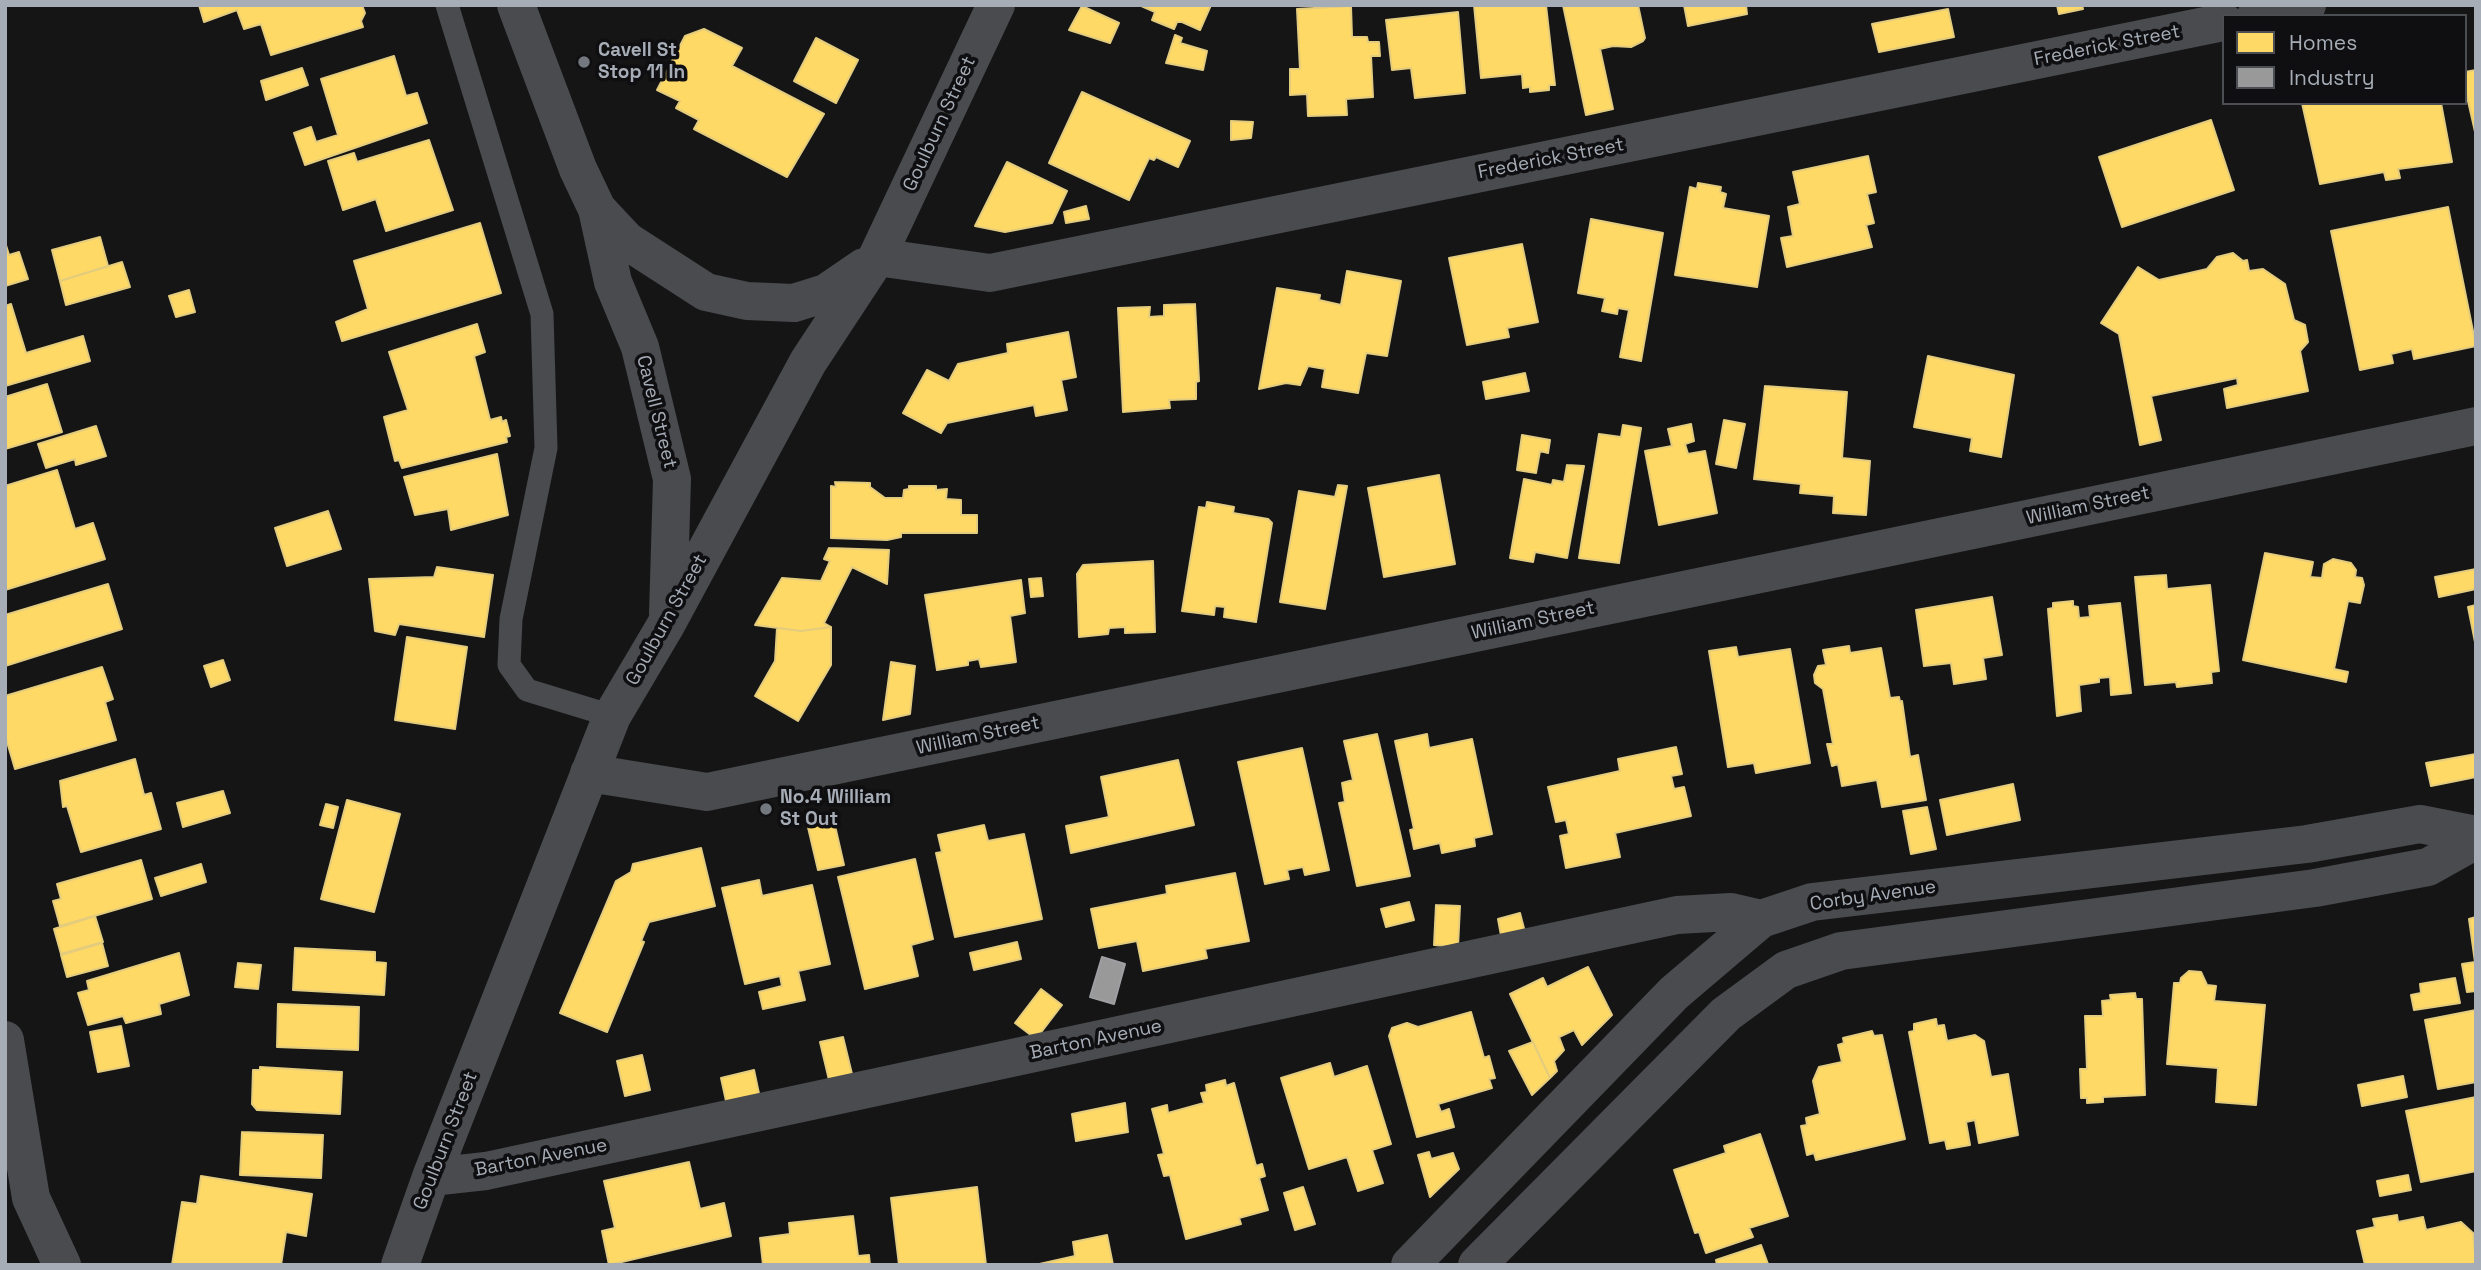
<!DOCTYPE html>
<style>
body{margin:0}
#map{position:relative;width:2481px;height:1270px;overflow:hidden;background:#151515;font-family:"Space Grotesk",sans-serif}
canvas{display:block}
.frame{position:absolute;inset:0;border:7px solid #a6adb6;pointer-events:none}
.legend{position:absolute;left:2222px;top:14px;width:245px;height:91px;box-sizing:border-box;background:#0f0f11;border:2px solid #4b4e53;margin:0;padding:9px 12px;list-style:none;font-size:21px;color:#a6adb6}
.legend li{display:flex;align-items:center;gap:14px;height:35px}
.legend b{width:35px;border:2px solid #4b4e53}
</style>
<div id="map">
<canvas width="2481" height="1270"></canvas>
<div class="frame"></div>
<ul class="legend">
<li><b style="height:19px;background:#ffd966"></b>Homes</li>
<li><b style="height:19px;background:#999"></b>Industry</li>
</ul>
</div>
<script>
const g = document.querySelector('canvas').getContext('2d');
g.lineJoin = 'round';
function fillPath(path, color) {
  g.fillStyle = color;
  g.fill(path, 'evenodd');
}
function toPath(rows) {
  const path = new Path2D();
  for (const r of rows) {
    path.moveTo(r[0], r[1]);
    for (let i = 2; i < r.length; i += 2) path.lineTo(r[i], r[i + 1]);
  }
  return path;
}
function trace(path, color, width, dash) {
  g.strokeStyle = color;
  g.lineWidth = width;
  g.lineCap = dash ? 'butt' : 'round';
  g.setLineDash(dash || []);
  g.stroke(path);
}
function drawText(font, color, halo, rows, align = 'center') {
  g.font = font + ' "Space Grotesk",sans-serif';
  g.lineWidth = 7;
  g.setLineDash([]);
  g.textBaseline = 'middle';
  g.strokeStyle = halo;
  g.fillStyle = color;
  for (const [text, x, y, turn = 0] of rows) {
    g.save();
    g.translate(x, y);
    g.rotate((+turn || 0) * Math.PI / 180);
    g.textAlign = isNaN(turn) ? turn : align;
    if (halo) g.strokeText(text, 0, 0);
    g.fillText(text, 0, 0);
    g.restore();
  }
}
const homes = toPath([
 [199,5,362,5,365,13,361,21,363,27,271,55,261,24,244,29,237,10,204,22,199,5],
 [1139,5,1211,5,1200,30,1182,22,1177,22,1174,29,1152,20,1155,12,1139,5],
 [1474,5,1546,5,1555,85,1549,85,1549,90,1530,92,1530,87,1523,88,1522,74,1481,78,1474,5],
 [1563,5,1638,5,1645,38,1643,41,1631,47,1613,46,1600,49,1613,109,1586,115,1563,5],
 [1684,5,1746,5,1747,14,1688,26,1684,5],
 [2057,5,2082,5,2083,9,2059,14,2057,5],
 [1082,6,1119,23,1110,43,1069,30,1082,6],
 [1351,6,1352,37,1367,37,1368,42,1379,42,1380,56,1371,56,1373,97,1346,99,1347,115,1308,116,1307,94,1290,95,1290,69,1300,69,1297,9,1351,6],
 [1948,9,1954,37,1879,52,1872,24,1948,9],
 [1458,12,1465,93,1415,98,1411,68,1392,70,1386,20,1458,12],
 [704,29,742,48,732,66,824,114,787,177,694,129,699,120,676,108,680,101,657,90,685,36,704,29],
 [1175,35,1182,38,1180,43,1207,51,1203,70,1166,63,1175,35],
 [816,38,858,60,836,103,794,81,816,38],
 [394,56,406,96,417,93,427,123,305,165,294,133,311,127,316,142,338,135,321,79,394,56],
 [302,68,308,85,266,100,261,81,302,68],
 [2476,70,2476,136,2465,88,2465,72,2476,70],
 [1082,92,1190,141,1178,167,1156,157,1154,160,1149,158,1129,200,1049,163,1082,92],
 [2302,103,2441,103,2452,162,2398,169,2400,178,2386,180,2384,172,2320,184,2302,103],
 [2211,120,2234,190,2122,227,2099,157,2211,120],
 [1231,121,1253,122,1251,138,1231,140,1231,121],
 [429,140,453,210,386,231,376,199,343,210,328,161,354,153,357,162,429,140],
 [1868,156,1876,192,1867,194,1874,223,1866,225,1872,247,1787,267,1781,238,1793,236,1788,207,1800,204,1793,172,1868,156],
 [1007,162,1067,191,1052,223,1005,232,975,226,1007,162],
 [1698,183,1721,187,1720,192,1726,194,1723,208,1769,216,1757,287,1675,275,1690,187,1697,189,1698,183],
 [1086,206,1089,219,1066,223,1064,212,1086,206],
 [2448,207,2476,346,2414,359,2412,349,2391,354,2393,363,2360,370,2331,231,2448,207],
 [1591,219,1663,233,1641,361,1620,357,1629,310,1618,308,1617,314,1602,311,1605,298,1578,293,1591,219],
 [480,223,501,293,342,341,336,322,368,309,354,261,480,223],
 [100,237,108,266,60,281,52,250,100,237],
 [5,242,9,255,19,252,28,279,5,286,5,242],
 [1522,244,1538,322,1507,328,1509,337,1467,345,1449,258,1522,244],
 [2233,253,2243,261,2247,260,2249,271,2263,269,2285,284,2294,320,2305,325,2308,342,2300,351,2308,391,2227,408,2224,389,2238,385,2237,378,2151,396,2161,440,2140,445,2119,334,2101,323,2138,267,2159,280,2207,269,2217,257,2233,253],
 [122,262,130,287,66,305,60,281,122,262],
 [1347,271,1401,281,1387,356,1366,353,1358,393,1322,387,1325,369,1308,366,1300,385,1286,383,1259,389,1277,288,1320,295,1319,300,1341,305,1347,271],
 [189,290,195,312,176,317,169,296,189,290],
 [11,304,26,353,83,336,90,361,5,386,5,306,11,304],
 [1195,304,1199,381,1196,382,1196,399,1169,400,1170,408,1123,412,1118,308,1150,307,1149,317,1164,316,1164,305,1195,304],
 [477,324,485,352,474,356,490,420,501,417,502,422,506,420,510,436,506,437,507,442,402,468,399,460,395,461,384,417,408,410,389,352,477,324],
 [1068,332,1076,377,1061,380,1067,410,1036,416,1034,405,947,423,941,433,903,413,927,370,949,381,958,364,1008,353,1007,344,1068,332],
 [1928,356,2014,375,2001,457,1970,451,1972,438,1914,427,1928,356],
 [1525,373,1529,391,1486,399,1483,382,1525,373],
 [47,384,62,432,5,449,5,397,47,384],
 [1765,386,1847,392,1842,458,1870,461,1866,515,1833,513,1834,496,1800,493,1801,484,1754,479,1765,386],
 [1724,420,1745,424,1736,468,1716,464,1724,420],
 [1691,424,1694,441,1685,444,1688,454,1705,451,1717,513,1659,525,1645,451,1672,446,1668,429,1691,424],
 [1623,425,1641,428,1619,563,1579,558,1599,434,1621,437,1623,425],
 [96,426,106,456,76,465,75,459,46,468,38,444,96,426],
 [1522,435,1550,440,1548,453,1540,451,1536,473,1517,470,1522,435],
 [497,454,508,515,451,530,448,509,415,515,404,477,497,454],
 [1567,465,1584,466,1567,558,1535,552,1533,562,1510,558,1524,479,1552,485,1553,480,1564,482,1567,465],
 [57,470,75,529,93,523,105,559,5,590,5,486,57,470],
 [1439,475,1455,564,1384,577,1368,488,1439,475],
 [835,482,870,483,870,487,885,498,903,498,904,490,909,489,909,486,936,486,936,490,947,489,946,499,961,500,961,515,977,515,977,533,901,533,901,537,887,540,831,538,831,486,836,487,835,482],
 [1338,485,1347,486,1325,609,1280,602,1299,491,1335,497,1338,485],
 [1207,502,1234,507,1233,513,1268,519,1272,523,1256,622,1224,617,1225,607,1215,606,1214,615,1182,611,1199,507,1206,508,1207,502],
 [328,511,341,549,287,566,275,528,328,511],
 [829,548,889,550,887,584,852,567,824,623,831,627,801,631,755,625,782,578,821,581,830,561,824,559,829,548],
 [2265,553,2313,562,2310,577,2322,578,2324,564,2333,559,2351,563,2356,570,2355,577,2362,578,2364,585,2360,603,2348,601,2334,669,2348,672,2346,682,2243,660,2265,553],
 [1153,561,1155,632,1125,633,1125,627,1109,628,1108,634,1079,637,1077,574,1083,565,1153,561],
 [437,567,493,575,484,637,399,624,395,635,375,631,369,579,434,577,437,567],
 [2476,569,2476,589,2439,597,2435,577,2476,569],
 [2166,575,2167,589,2210,585,2219,671,2211,672,2212,683,2177,687,2176,682,2145,685,2135,577,2166,575],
 [1041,578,1043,596,1031,597,1029,579,1041,578],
 [1021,580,1025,613,1010,616,1016,662,981,667,979,659,968,661,968,665,937,670,925,595,1021,580],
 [108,584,122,629,5,666,5,615,108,584],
 [1992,597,2002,655,1983,658,1986,679,1954,684,1951,663,1924,666,1916,610,1992,597],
 [2073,601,2073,606,2078,607,2079,618,2090,617,2089,606,2120,603,2131,693,2111,695,2110,677,2099,678,2099,682,2079,685,2081,711,2057,716,2048,609,2053,608,2053,603,2073,601],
 [2476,605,2476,647,2468,607,2476,605],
 [831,627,831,665,798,721,755,696,775,661,777,628,801,631,831,627],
 [407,637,467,647,455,729,395,720,407,637],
 [1849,646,1850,653,1881,648,1890,698,1899,697,1900,702,1902,701,1910,757,1918,755,1926,800,1882,807,1877,780,1842,786,1838,764,1832,766,1827,744,1833,744,1823,689,1815,683,1814,675,1818,666,1826,665,1823,650,1849,646],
 [1736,647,1738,657,1790,649,1810,763,1756,773,1754,763,1728,767,1709,651,1736,647],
 [223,660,230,680,211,687,204,666,223,660],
 [891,662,915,666,910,714,883,720,891,662],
 [102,667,113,699,105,702,116,740,15,769,5,735,5,696,102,667],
 [1377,734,1410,876,1357,886,1339,803,1345,802,1342,783,1353,780,1344,741,1377,734],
 [1427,734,1429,748,1472,739,1492,834,1474,838,1475,846,1442,853,1440,843,1414,849,1410,830,1414,829,1395,741,1427,734],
 [1676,747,1682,774,1671,776,1674,789,1684,787,1691,816,1615,833,1620,857,1566,868,1560,836,1569,834,1566,820,1556,822,1548,787,1620,771,1618,759,1676,747],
 [1302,748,1329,870,1305,875,1303,867,1287,870,1289,879,1265,884,1238,762,1302,748],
 [2476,754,2476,777,2431,786,2426,763,2476,754],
 [135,759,144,795,151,793,161,829,81,852,67,806,63,807,60,781,135,759],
 [1178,760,1194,825,1071,853,1066,826,1109,817,1101,777,1178,760],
 [2013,784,2020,820,1947,835,1940,800,2013,784],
 [223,791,230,813,183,827,177,803,223,791],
 [347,800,400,814,374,912,321,899,347,800],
 [326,804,338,807,333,828,320,825,326,804],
 [1927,807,1936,849,1911,854,1903,811,1927,807],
 [833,817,844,865,818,870,807,823,833,817],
 [984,825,988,841,1024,834,1042,919,955,937,936,853,942,852,938,835,984,825],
 [701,848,715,906,649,922,641,941,644,942,607,1032,560,1013,616,881,631,872,633,864,701,848],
 [915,859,933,939,911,945,918,976,865,989,838,877,915,859],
 [141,860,152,899,60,926,53,901,61,899,57,884,141,860],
 [201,864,206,882,161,896,155,878,201,864],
 [1235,873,1249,941,1205,949,1207,958,1143,971,1137,941,1099,948,1091,909,1167,894,1166,886,1235,873],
 [759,880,762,896,812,885,830,964,798,971,805,1000,763,1009,759,992,782,986,780,976,745,984,722,888,759,880],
 [1409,902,1414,920,1386,927,1381,909,1409,902],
 [1436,905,1460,906,1458,947,1434,945,1436,905],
 [1520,913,1526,936,1502,941,1498,919,1520,913],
 [95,916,103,942,61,954,54,929,95,916],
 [2476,917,2476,991,2467,992,2462,964,2475,962,2469,919,2476,917],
 [1017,942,1021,959,974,970,970,953,1017,942],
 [102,943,108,966,67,977,61,955,102,943],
 [295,948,375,952,375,962,386,963,384,995,293,990,295,948],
 [179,953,189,995,159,1004,161,1014,126,1023,123,1016,88,1025,78,993,89,990,87,981,179,953],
 [238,963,261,965,258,989,235,987,238,963],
 [1588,967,1612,1015,1582,1045,1574,1030,1559,1037,1564,1050,1554,1061,1557,1071,1550,1078,1510,994,1543,978,1547,987,1588,967],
 [2189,971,2201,972,2207,985,2216,986,2214,1001,2265,1005,2256,1105,2216,1102,2218,1068,2167,1064,2174,983,2180,983,2181,978,2189,971],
 [2455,978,2460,1003,2414,1010,2411,995,2421,993,2420,984,2455,978],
 [1041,989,1062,1005,1036,1039,1015,1023,1041,989],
 [2135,993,2136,999,2142,999,2145,1095,2103,1097,2103,1102,2087,1103,2087,1098,2081,1098,2080,1069,2087,1069,2085,1016,2103,1016,2102,1001,2111,1000,2110,995,2135,993],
 [278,1004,359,1007,358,1050,277,1047,278,1004],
 [2476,1010,2476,1082,2438,1089,2425,1020,2476,1010],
 [1471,1012,1484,1058,1489,1056,1495,1078,1489,1079,1492,1088,1438,1104,1441,1112,1449,1109,1454,1127,1417,1137,1389,1036,1392,1028,1407,1023,1418,1027,1471,1012],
 [1936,1019,1937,1026,1944,1025,1947,1041,1975,1035,1984,1041,1991,1077,2008,1074,2018,1135,1979,1143,1975,1120,1966,1122,1970,1145,1947,1149,1945,1140,1930,1143,1909,1032,1914,1031,1914,1024,1936,1019],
 [121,1026,129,1066,98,1072,90,1032,121,1026],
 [1872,1031,1874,1036,1882,1035,1905,1139,1816,1160,1814,1153,1807,1155,1801,1126,1807,1125,1806,1118,1820,1114,1813,1081,1819,1067,1842,1062,1838,1045,1844,1043,1843,1038,1872,1031],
 [843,1037,852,1074,829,1080,820,1042,843,1037],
 [1533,1042,1550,1078,1532,1095,1509,1051,1533,1042],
 [642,1055,650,1090,625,1096,617,1061,642,1055],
 [1330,1063,1334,1077,1367,1066,1391,1144,1372,1150,1383,1183,1358,1191,1347,1157,1309,1169,1281,1078,1330,1063],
 [260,1067,342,1072,340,1114,257,1110,252,1104,253,1070,260,1070,260,1067],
 [754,1070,761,1103,728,1110,721,1078,754,1070],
 [2403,1076,2407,1097,2362,1106,2358,1085,2403,1076],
 [1225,1080,1226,1086,1234,1083,1256,1166,1262,1164,1265,1176,1259,1178,1268,1210,1239,1218,1241,1224,1186,1239,1170,1175,1164,1176,1158,1155,1164,1154,1152,1109,1167,1105,1168,1113,1204,1103,1201,1093,1207,1092,1206,1085,1225,1080],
 [2476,1097,2476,1171,2421,1182,2406,1111,2476,1097],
 [1125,1103,1128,1132,1076,1141,1072,1114,1125,1103],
 [242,1132,323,1135,321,1178,240,1175,242,1132],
 [1760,1134,1788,1216,1749,1228,1753,1237,1706,1253,1699,1232,1695,1233,1674,1170,1726,1153,1724,1146,1760,1134],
 [1429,1152,1431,1159,1453,1153,1459,1169,1430,1197,1418,1155,1429,1152],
 [689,1162,700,1209,724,1203,731,1236,609,1265,602,1231,615,1228,604,1181,689,1162],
 [2408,1175,2411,1190,2380,1196,2377,1181,2408,1175],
 [201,1176,312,1194,306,1236,286,1232,281,1265,172,1265,182,1202,197,1204,201,1176],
 [977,1187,986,1265,899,1265,891,1198,977,1187],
 [1303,1187,1315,1224,1295,1230,1284,1193,1303,1187],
 [2397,1215,2398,1222,2423,1217,2426,1230,2461,1222,2473,1233,2476,1265,2365,1265,2357,1231,2375,1227,2373,1219,2397,1215],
 [853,1216,858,1256,869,1255,870,1265,763,1265,760,1238,790,1234,789,1223,853,1216],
 [1107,1235,1113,1265,1035,1265,1075,1256,1073,1242,1107,1235],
 [1761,1245,1768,1264,1717,1265,1716,1260,1761,1245]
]);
fillPath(homes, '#ffd966');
trace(homes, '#e4cc7e', 2);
const industry = toPath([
 [1102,957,1125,964,1114,1004,1090,997,1102,957]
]);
fillPath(industry, '#999');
trace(industry, '#9d9fa2', 2);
trace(toPath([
 [447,5,542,314,546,448,511,619,509,665,527,690,612,716]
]), '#494b4e', 23);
trace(toPath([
 [516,5,578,169,597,209,627,241,706,292,747,301,794,303,826,293,864,267],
 [2256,16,2307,5],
 [597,209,613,282,640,347,672,479,668,614],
 [877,257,990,273,2224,22],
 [589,773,707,792,2476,426],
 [5,1040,31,1198,62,1265],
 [431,1177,486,1171,1677,915,1731,912,1761,919],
 [400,1265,431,1177,612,716,667,623,808,362,877,257,996,5],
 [1410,1265,1674,993,1761,919,1812,902,2307,844,2420,824,2476,835],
 [1477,1265,1726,1014,1786,970,1841,951,2315,888,2428,867,2476,840]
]), '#494b4e', 38);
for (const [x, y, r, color] of [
 [584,62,7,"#73787e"],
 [766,809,7,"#73787e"]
]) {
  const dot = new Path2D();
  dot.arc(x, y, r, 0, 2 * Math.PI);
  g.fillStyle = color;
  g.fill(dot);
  trace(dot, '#0f0f11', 2.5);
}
drawText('19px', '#a6adb6', '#0f0f11', [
 ["Frederick Street",2107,46,-11],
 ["Goulburn Street",940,124,-65],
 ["Frederick Street",1551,159,-11],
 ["Cavell Street",656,412,76],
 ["William Street",2088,506,-12],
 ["Goulburn Street",667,620,-61],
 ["William Street",1533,621,-12],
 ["William Street",978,736,-12],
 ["Corby Avenue",1873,896,-8],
 ["Barton Avenue",1096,1040,-12],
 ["Goulburn Street",446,1141,-69],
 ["Barton Avenue",541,1158,-11]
]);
drawText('bold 19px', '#a6adb6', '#0f0f11', [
 ["Cavell St",598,51],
 ["Stop 11 In",598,73],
 ["No.4 William",780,798],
 ["St Out",780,820]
], 'left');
</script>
